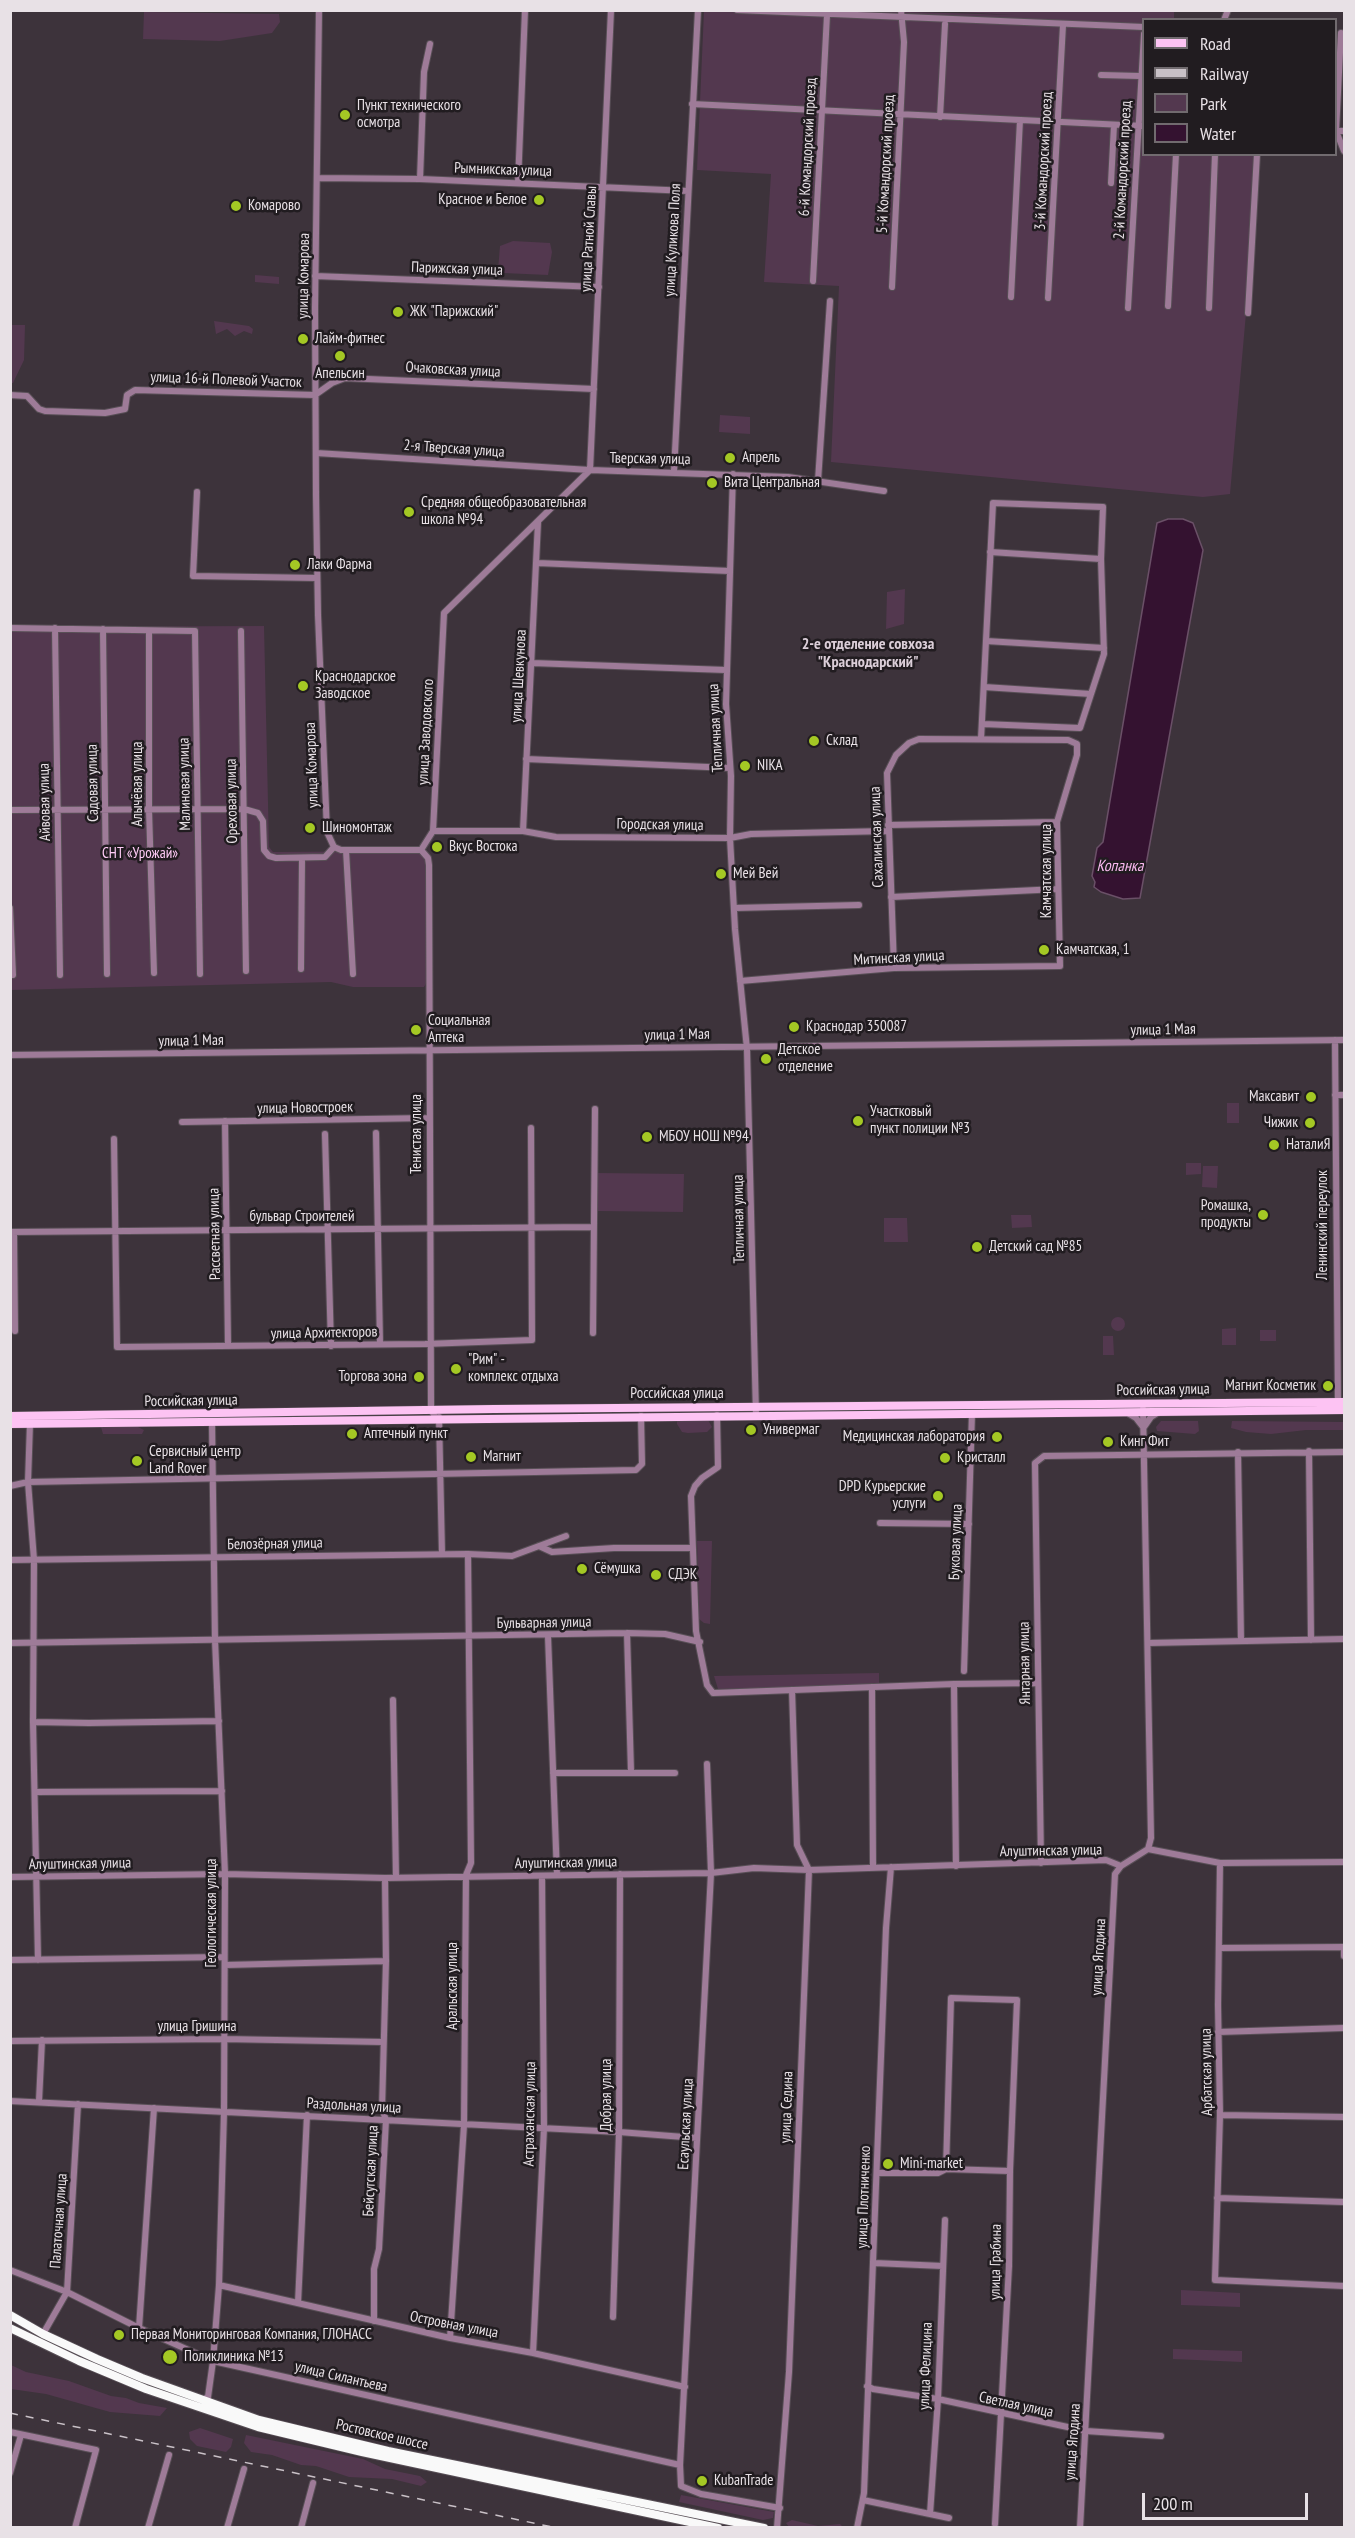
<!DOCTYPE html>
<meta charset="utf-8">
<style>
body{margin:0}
#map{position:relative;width:1355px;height:2538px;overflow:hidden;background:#3d333b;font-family:"PT Sans Narrow",sans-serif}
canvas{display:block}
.frame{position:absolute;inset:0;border:12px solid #e8e1e6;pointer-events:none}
.legend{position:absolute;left:1142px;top:18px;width:195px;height:138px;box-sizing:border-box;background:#211c20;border:2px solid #716b6f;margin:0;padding:8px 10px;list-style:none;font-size:18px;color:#e8e1e6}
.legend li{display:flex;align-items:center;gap:12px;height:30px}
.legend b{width:30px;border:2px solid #716b6f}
.scale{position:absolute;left:1142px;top:2493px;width:166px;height:27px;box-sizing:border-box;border:3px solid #e8e1e6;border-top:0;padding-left:8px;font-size:18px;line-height:21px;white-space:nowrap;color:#e8e1e6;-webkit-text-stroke:4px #211c20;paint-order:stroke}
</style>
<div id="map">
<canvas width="1355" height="2538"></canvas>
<div class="frame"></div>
<ul class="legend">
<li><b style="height:8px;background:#fdc3f3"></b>Road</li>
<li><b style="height:8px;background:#c9c1c7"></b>Railway</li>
<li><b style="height:16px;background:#53384f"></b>Park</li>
<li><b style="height:16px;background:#341230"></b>Water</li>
</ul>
<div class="scale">200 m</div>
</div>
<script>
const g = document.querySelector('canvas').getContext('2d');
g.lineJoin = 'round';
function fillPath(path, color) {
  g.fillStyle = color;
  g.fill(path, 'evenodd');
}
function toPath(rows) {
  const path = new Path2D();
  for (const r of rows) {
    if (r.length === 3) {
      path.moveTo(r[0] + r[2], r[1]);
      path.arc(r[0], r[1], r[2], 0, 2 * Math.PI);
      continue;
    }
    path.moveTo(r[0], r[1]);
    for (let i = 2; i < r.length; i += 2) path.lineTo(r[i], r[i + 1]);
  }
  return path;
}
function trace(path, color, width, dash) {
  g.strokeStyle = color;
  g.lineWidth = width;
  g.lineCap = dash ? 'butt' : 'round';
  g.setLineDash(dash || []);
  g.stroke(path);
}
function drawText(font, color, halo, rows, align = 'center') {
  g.font = font + ' "PT Sans Narrow",sans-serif';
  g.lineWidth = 5;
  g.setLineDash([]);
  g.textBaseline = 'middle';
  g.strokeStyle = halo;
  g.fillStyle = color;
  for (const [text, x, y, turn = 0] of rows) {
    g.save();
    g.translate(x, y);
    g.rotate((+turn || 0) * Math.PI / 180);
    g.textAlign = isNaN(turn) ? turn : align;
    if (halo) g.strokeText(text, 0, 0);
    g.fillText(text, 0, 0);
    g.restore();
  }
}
fillPath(toPath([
 [840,10,1015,15,941,11,1174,10,1174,18,1250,19,1144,20,1144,154,1260,155,1230,494,1203,497,831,462,839,286,764,282,771,174,697,170,704,11],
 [144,12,279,14,280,22,272,33,220,41,143,39],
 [513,241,550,243,552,252,548,275,503,273,498,270,500,246],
 [255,275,279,277,279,284,255,282],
 [214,321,249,326,253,329,252,334,244,331,235,336,227,329,216,334],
 [10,325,25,325,24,360,13,383,10,383],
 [720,415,750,417,750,434,719,432],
 [905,589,904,624,886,629,887,592],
 [264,626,269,847,273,852,418,851,426,859,427,982,424,987,353,987,331,982,11,990,10,627],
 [1227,1103,1239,1103,1239,1123,1227,1123],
 [1186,1163,1201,1163,1201,1174,1186,1175],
 [1203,1166,1218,1166,1217,1188,1202,1187],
 [598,1173,684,1174,683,1212,598,1211],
 [1011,1215,1031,1215,1032,1227,1012,1228],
 [884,1218,907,1218,908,1242,884,1242],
 [1118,1324,7],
 [1236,1328,1236,1345,1222,1345,1222,1329],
 [1260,1330,1276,1330,1276,1341,1260,1341],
 [1103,1336,1113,1336,1114,1355,1103,1355],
 [708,1420,712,1427,707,1432,688,1433,682,1432,677,1424,677,1421],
 [1161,1421,1198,1421,1199,1431,1195,1434,1157,1431,1156,1427],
 [1232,1421,1344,1422,1344,1430,1306,1430,1271,1434,1246,1432,1231,1428],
 [101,1427,138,1427,144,1430,142,1434,103,1434],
 [697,1541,712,1541,710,1624,704,1623,699,1619],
 [879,1673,879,1685,718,1689,714,1676],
 [1181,2290,1240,2293,1240,2307,1181,2305],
 [1173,2349,1242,2351,1242,2362,1173,2359],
 [11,2365,26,2372,69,2381,111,2396,126,2398,139,2403,167,2408,160,2416,110,2412,46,2394,11,2389],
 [200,2428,233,2439,231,2447,226,2452,197,2446,190,2439,189,2432],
 [246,2435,363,2459,385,2469,420,2476,427,2482,421,2486,392,2479,349,2477,316,2466,301,2465,272,2455,251,2452,244,2443],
 [681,2495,774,2512,773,2518,763,2520,679,2502],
 [792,2520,818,2526,840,2524,843,2527,789,2527,786,2523]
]), '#53384f');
const water = toPath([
 [1168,519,1183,519,1193,523,1203,550,1140,898,1123,899,1101,892,1094,887,1095,882,1092,876,1097,848,1103,842,1157,523,1168,519]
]);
fillPath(water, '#341230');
trace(water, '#6a5067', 1.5);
const minor = toPath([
 [319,10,315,308,316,495,318,615,327,832,334,847,341,850,421,850],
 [737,10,1144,27],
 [1224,20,1228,10],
 [1341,33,1336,131,1344,151],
 [1101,75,1140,76],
 [692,104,1144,126],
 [940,117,945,24],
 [1336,131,1344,131],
 [317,178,420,179,688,191],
 [420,179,424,72,430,44],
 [518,183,525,10],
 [1111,183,1114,125],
 [315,276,599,287],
 [813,281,827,15],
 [892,287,904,42,901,10],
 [1011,297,1020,120],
 [1048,298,1063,25],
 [1168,306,1176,154],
 [1128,308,1144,34],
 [1209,308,1215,154],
 [1248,313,1257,154],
 [10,395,27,396,39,409,45,411,105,413,125,409,127,395,135,390,315,395,332,383,345,378,594,389],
 [316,453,590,470,788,477,884,491],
 [590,470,611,10],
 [674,471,698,10],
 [733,474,726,704,731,776,730,838,735,929,747,1049,756,1415],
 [818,481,830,301],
 [197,492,193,576,317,578],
 [990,552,1101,559],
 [537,563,730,571],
 [10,628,195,631,200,974],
 [55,628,60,975],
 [103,629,107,974],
 [149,631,149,809,154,973],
 [241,631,246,971],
 [986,641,1104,648],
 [532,663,726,670],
 [984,687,1091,694],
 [981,739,993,503,1103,507,1101,559,1104,654,1080,728,983,724],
 [526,759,730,768],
 [10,810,244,809,258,813,263,821,264,850,269,856,276,858,325,857,334,847],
 [888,825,1057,822],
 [433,831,523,831,556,837,730,838,751,834,888,831],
 [523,831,538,522],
 [346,850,353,974],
 [421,850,428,858,429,865,431,1401,431,1410,436,1418],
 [421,850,433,831,444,613,590,470],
 [891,897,1058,889],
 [10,908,13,975],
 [734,908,859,905],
 [301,969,302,858],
 [740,981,894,968,1060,966,1057,822,1077,755,1077,744,1068,740,919,739,909,743,896,755,887,773,894,968],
 [1335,1040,1338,1407],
 [10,1055,1344,1040],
 [1335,1095,1344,1095],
 [225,1121,228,1346],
 [182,1122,429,1118],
 [376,1133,380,1344],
 [325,1134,331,1346],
 [114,1139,117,1347,425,1344,532,1340,531,1128],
 [10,1232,593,1227],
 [14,1232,15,1331],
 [593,1333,595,1109],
 [1126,1412,1136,1418,1143,1427],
 [717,1415,718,1467,702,1478,695,1486,691,1496,696,1631,707,1685,713,1693,954,1684,1037,1683],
 [439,1417,442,1554],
 [30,1423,28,1482,34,1560,33,1722,38,1960],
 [1144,1427,1151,1417,1159,1412],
 [1309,1451,1311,1640],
 [1238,1452,1241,1641],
 [10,1486,28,1482,636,1470,642,1464,641,1416],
 [880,1523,969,1524],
 [539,1546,552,1552,614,1548,693,1548],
 [10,1560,468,1554,512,1556,566,1536],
 [627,1633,631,1772],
 [548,1636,557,1875],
 [10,1643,627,1633,665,1634,700,1642],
 [1148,1643,1344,1639],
 [964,1671,972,1413],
 [954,1684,956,1866],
 [872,1687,873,1867],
 [393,1700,396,1878],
 [33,1722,89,1723,219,1721],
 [707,1764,711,1873,680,2465,681,2486,701,2494,780,2508],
 [553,1773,675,1773],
 [35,1792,222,1791],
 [1148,1849,1220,1863,1344,1862],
 [1041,1863,1035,1463,1044,1456,1344,1452],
 [1220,1863,1218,2005,1220,2115,1215,2280,1344,2286],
 [10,1877,225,1874,385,1878,711,1873,754,1868,809,1870,1106,1860,1121,1866],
 [1220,1948,1344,1947,1344,1956],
 [10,1960,224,1957],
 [225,1965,386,1961],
 [1218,2032,1344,2028],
 [10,2041,223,2039,383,2042],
 [10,2101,619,2132,697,2138],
 [39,2101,42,2040],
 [1220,2115,1344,2117],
 [946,2169,951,1998,1017,2000,1010,2171,1009,2266,995,2524],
 [877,2173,938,2173,946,2169,1010,2171],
 [1217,2198,1344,2202],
 [874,2263,943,2266],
 [10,2270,67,2292,139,2328,213,2361,680,2465],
 [219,2285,450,2338,533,2353,685,2387],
 [298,2303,307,2115],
 [613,2317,619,2132,620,1874],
 [374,2321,374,2269,379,2249,386,2120,382,2109,386,1961,385,1878],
 [139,2328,154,2108],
 [43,2334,67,2292,78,2104],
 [450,2338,464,2125,466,1875,471,1863,468,1554],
 [533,2353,544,2128,542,1876],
 [867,2386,873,2389,938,2399,1086,2431,1161,2436],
 [202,2400,208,2397,213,2361,219,2285,224,2112,225,1874,215,1640,212,1422],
 [10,2432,96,2450,75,2528],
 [10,2473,21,2435],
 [863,2500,949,2518],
 [930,2514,938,2399,945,2220],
 [148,2528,169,2455],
 [227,2528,244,2469],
 [301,2528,313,2483],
 [777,2528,789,2372,809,1870,797,1845,792,1690],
 [857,2528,864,2493,886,1928,891,1867],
 [1080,2528,1115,1874,1121,1866,1148,1849,1151,1838,1143,1409]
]);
const major = toPath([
 [10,1416,494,1409,1344,1402],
 [10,1424,1344,1410]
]);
const highway = toPath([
 [10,2315,43,2334,97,2359,142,2378,259,2420,388,2451,764,2528],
 [10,2328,79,2361,146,2389,258,2427,362,2452,718,2528]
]);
trace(minor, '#584f56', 8);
trace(major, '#584f56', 9);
trace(highway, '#584f56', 10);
trace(minor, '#9e7b98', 6);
trace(major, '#fdc3f3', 8);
trace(highway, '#f9f9f9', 8);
trace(toPath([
 [10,2413,557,2528]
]), '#c9c1c7', 1.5, [8, 8]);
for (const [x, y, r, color] of [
 [345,115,6,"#a4c824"],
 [539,200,6,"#a4c824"],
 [236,206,6,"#a4c824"],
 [398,312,6,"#a4c824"],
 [303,339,6,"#a4c824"],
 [340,356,6,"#a4c824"],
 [730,458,6,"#a4c824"],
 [712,483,6,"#a4c824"],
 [409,512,6,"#a4c824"],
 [295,565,6,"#a4c824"],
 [303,686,6,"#a4c824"],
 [814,741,6,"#a4c824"],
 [745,766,6,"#a4c824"],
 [310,828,6,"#a4c824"],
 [437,847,6,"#a4c824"],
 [721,874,6,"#a4c824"],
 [1044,950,6,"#a4c824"],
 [794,1027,6,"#a4c824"],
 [416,1030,6,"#a4c824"],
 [766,1059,6,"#a4c824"],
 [1311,1097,6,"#a4c824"],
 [858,1121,6,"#a4c824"],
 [1310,1123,6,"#a4c824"],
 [647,1137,6,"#a4c824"],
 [1274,1145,6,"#a4c824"],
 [1263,1215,6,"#a4c824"],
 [977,1247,6,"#a4c824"],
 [456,1369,6,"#a4c824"],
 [419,1377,6,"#a4c824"],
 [1328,1386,6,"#a4c824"],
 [751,1430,6,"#a4c824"],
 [352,1434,6,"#a4c824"],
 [997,1437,6,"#a4c824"],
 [1108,1442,6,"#a4c824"],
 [471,1457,6,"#a4c824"],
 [945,1458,6,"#a4c824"],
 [137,1461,6,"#a4c824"],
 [938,1496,6,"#a4c824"],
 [582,1569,6,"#a4c824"],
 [656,1575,6,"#a4c824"],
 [888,2164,6,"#a4c824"],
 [119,2335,6,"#a4c824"],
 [170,2357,8,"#a4c824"],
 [702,2481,6,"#a4c824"]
]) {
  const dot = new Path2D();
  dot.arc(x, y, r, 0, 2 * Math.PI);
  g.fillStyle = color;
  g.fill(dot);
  trace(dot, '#211c20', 2);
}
drawText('15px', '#e8e1e6', '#211c20', [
 ["Пункт технического",357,106],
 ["осмотра",357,123],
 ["Красное и Белое",527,200,"right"],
 ["Комарово",248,206],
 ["ЖК \"Парижский\"",410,312],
 ["Лайм-фитнес",315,339],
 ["Апельсин",340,374,"center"],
 ["Апрель",742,458],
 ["Вита Центральная",724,483],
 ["Средняя общеобразовательная",421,503],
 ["школа №94",421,520],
 ["Лаки Фарма",307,565],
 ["Краснодарское",315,677],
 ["Заводское",315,694],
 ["Склад",826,741],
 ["NIKA",757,766],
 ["Шиномонтаж",322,828],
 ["Вкус Востока",449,847],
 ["Мей Вей",733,874],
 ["Камчатская, 1",1056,950],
 ["Социальная",428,1021],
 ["Аптека",428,1038],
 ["Краснодар 350087",806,1027],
 ["Детское",778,1050],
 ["отделение",778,1067],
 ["Максавит",1299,1097,"right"],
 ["Участковый",870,1112],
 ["пункт полиции №3",870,1129],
 ["Чижик",1298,1123,"right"],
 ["МБОУ НОШ №94",659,1137],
 ["НаталиЯ",1286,1145],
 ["Ромашка,",1251,1206,"right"],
 ["продукты",1251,1223,"right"],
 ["Детский сад №85",989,1247],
 ["\"Рим\" -",468,1360],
 ["комплекс отдыха",468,1377],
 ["Торгова зона",407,1377,"right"],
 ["Магнит Косметик",1316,1386,"right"],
 ["Универмаг",763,1430],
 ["Аптечный пункт",364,1434],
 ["Медицинская лаборатория",985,1437,"right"],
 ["Кинг Фит",1120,1442],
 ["Сервисный центр",149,1452],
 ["Land Rover",149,1469],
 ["Магнит",483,1457],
 ["Кристалл",957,1458],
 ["DPD Курьерские",926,1487,"right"],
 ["услуги",926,1504,"right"],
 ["Сёмушка",594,1569],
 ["СДЭК",668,1575],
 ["Mini-market",900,2164],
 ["Первая Мониторинговая Компания, ГЛОНАСС",131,2335],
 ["Поликлиника №13",184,2357],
 ["KubanTrade",714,2481]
], 'left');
drawText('15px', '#e8e1e6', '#211c20', [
 ["6-й Командорский проезд",808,147,-87],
 ["3-й Командорский проезд",1044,161,-87],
 ["5-й Командорский проезд",886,164,-87],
 ["Рымникская улица",503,170,2],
 ["2-й Командорский проезд",1123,170,-87],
 ["улица Ратной Славы",589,239,-87],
 ["улица Куликова Поля",673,240,-87],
 ["Парижская улица",457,269,2],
 ["улица Комарова",304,276,-89],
 ["Очаковская улица",453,370,3],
 ["улица 16-й Полевой Участок",226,380,2],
 ["2-я Тверская улица",454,449,4],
 ["Тверская улица",650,459,1],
 ["улица Шевкунова",519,676,-87],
 ["Тепличная улица",716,728,-93],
 ["улица Заводовского",426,732,-87],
 ["улица Комарова",312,765,-92],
 ["Садовая улица",93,783,-91],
 ["Алычёвая улица",138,784,-90],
 ["Малиновая улица",185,784,-91],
 ["Ореховая улица",232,801,-91],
 ["Айвовая улица",45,802,-91],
 ["Городская улица",660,825,1],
 ["Сахалинская улица",877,837,-92],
 ["Камчатская улица",1047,871,-90],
 ["Митинская улица",899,958,-3],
 ["улица 1 Мая",1163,1030,-1],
 ["улица 1 Мая",677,1035,-1],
 ["улица 1 Мая",191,1041,-1],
 ["улица Новостроек",305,1108,-1],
 ["Тенистая улица",417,1134,-90],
 ["бульвар Строителей",302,1217],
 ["Тепличная улица",739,1219,-91],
 ["Ленинский переулок",1323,1225,-90],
 ["Рассветная улица",215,1234,-91],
 ["улица Архитекторов",324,1333,-1],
 ["Российская улица",1163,1390,-1],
 ["Российская улица",677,1394],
 ["Российская улица",191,1401,-1],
 ["Буковая улица",956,1542,-88],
 ["Белозёрная улица",275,1544,-1],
 ["Бульварная улица",544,1623,-1],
 ["Янтарная улица",1025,1663,-91],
 ["Алуштинская улица",1051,1851,-1],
 ["Алуштинская улица",566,1863,-1],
 ["Алуштинская улица",80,1864,-1],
 ["Геологическая улица",212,1913,-90],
 ["улица Ягодина",1099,1957,-87],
 ["Аральская улица",453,1986,-90],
 ["улица Гришина",197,2027],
 ["Арбатская улица",1207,2072,-91],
 ["Добрая улица",607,2095,-90],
 ["Раздольная улица",354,2106,3],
 ["улица Седина",787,2107,-88],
 ["Астраханская улица",530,2114,-89],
 ["Есаульская улица",686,2124,-87],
 ["Бейсугская улица",371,2171,-87],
 ["улица Плотниченко",864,2197,-88],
 ["Палаточная улица",59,2221,-86],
 ["улица Грабина",996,2262,-89],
 ["Островная улица",454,2325,11],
 ["улица Фелицина",926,2366,-88],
 ["улица Силантьева",341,2377,13],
 ["Светлая улица",1016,2405,12],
 ["Ростовское шоссе",382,2435,13],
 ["улица Ягодина",1073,2442,-86]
]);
drawText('15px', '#ffcbf6', '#211c20', [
 ["СНТ «Урожай»",140,854]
]);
drawText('bold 16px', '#dbced8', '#211c20', [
 ["2-е отделение совхоза",868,644],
 ["\"Краснодарский\"",868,662]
]);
drawText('italic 16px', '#f9b9ef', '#211c20', [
 ["Копанка",1120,866]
]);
</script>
